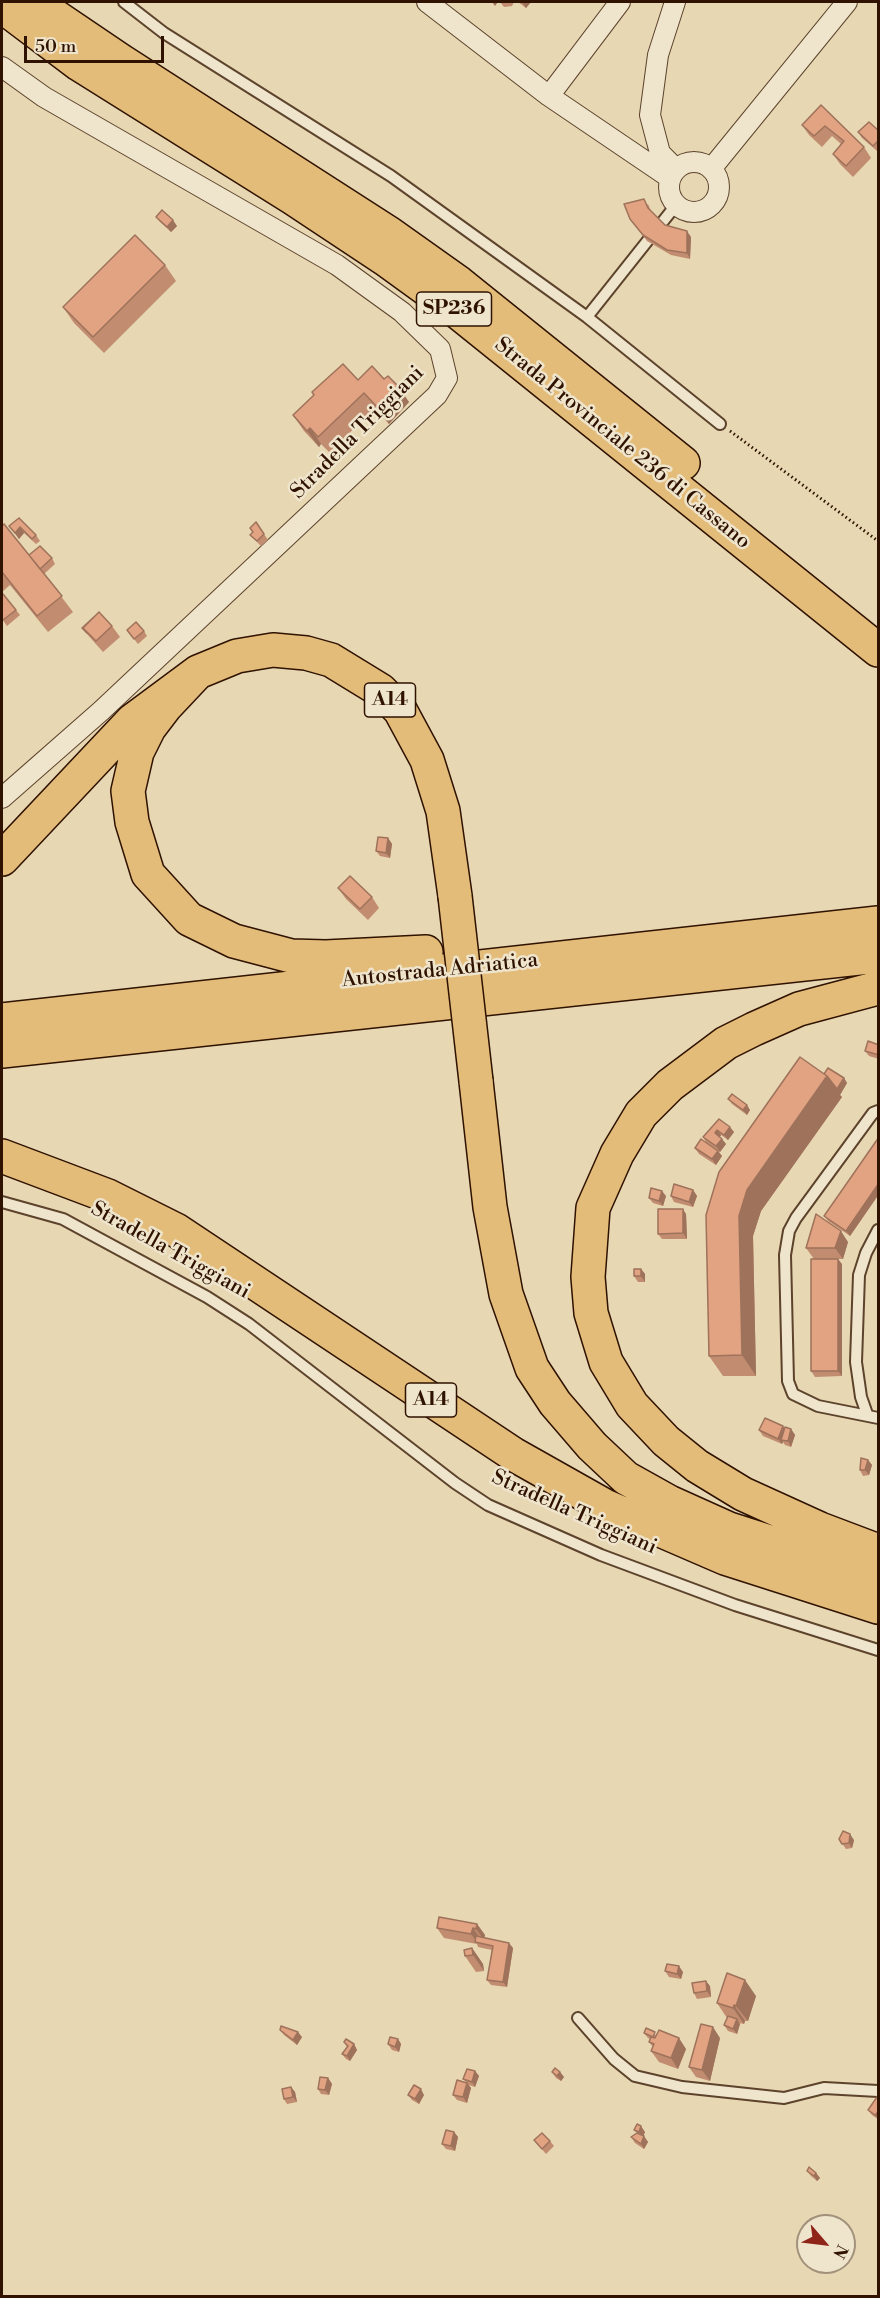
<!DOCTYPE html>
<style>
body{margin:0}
#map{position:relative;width:880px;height:2298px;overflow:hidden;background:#e7d7b2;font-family:"Libre Bodoni",serif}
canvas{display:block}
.frame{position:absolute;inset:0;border:3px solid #2f1200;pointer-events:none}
.north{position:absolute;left:796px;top:2214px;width:60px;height:60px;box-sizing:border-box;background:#efe5cd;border:2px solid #a2917b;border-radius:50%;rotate:118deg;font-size:16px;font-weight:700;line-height:24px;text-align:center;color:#2f1200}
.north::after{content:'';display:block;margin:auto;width:21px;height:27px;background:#8f2418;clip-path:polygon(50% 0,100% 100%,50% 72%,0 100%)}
.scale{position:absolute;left:24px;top:36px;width:140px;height:27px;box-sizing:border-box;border:3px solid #2f1200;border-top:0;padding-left:8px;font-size:18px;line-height:21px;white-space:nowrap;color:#2f1200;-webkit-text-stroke:4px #efe5cd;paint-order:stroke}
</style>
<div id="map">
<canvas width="880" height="2298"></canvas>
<div class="frame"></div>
<div class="north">N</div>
<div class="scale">50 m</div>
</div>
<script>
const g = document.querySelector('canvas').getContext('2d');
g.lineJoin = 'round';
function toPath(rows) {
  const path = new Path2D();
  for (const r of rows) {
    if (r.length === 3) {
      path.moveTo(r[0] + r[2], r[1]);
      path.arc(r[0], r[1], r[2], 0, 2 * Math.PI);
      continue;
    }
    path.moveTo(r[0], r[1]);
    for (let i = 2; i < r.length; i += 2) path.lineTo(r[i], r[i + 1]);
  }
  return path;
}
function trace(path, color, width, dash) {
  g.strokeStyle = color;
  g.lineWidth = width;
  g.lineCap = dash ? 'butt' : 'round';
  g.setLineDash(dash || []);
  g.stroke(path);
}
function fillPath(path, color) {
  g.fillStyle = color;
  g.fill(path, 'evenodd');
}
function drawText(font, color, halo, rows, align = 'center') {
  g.font = font + ' "Libre Bodoni",serif';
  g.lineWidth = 5;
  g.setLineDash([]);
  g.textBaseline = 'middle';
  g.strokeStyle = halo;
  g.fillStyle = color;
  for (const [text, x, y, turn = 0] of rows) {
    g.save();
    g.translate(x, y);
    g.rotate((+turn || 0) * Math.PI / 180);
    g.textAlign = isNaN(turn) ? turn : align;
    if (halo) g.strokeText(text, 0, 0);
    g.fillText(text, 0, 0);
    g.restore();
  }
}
const service = toPath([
 [124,2,164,33,391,176,587,317,720,424],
 [587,317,676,205],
 [878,1111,873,1113,796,1218,789,1231,785,1255,788,1381,793,1394,818,1406,878,1418],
 [2,1202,63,1219,207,1297,249,1324,455,1483,488,1505,601,1555,735,1605,878,1650],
 [867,1414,861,1397,856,1362,859,1275,866,1253,878,1230],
 [578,2018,614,2059,635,2076,682,2087,784,2098,824,2088,878,2091]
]);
const minor = toPath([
 [427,2,549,96,620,2],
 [675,2,658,55,650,115,660,153,676,169],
 [2,67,44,97,337,265,402,312,440,349,447,378,437,395,101,711,2,798],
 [549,96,670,178],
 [694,187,25],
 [711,169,847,2]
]);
const trunk = toPath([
 [34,2,121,61,390,234,459,283,683,463],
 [2,6,79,64,293,198,385,259,454,309,878,650]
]);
const motorway = toPath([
 [198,672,165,707,149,728,137,752,128,791,132,822,148,874,189,919,234,941,291,956,326,957,426,952],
 [2,859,132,721,198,672,237,656,273,650,306,653,331,660,380,690,400,710,427,760,443,811,455,896],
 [878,988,799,1009,754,1029,726,1043,670,1085,641,1114,617,1154,593,1208,588,1277,591,1313,606,1362,632,1405,666,1441,697,1466,743,1494,820,1529,878,1551],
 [2,1020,878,923],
 [2,1051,878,956],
 [476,1081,490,1207,506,1294,532,1368,555,1403,592,1446,626,1478,669,1502,729,1529,878,1577],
 [2,1156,108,1196,176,1230,513,1454,607,1507,725,1558,878,1607]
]);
trace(service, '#5d432c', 14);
trace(minor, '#5d432c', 22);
trace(trunk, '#2f1200', 36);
trace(motorway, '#2f1200', 36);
trace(toPath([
 [730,431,878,541]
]), '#2f1200', 3, [1.5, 3]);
trace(service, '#efe5cd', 10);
trace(minor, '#efe5cd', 20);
trace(trunk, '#e4bc79', 33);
trace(motorway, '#e4bc79', 33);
const motorwayBridge = toPath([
 [455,896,476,1081]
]);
trace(motorwayBridge, '#2f1200', 36, []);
trace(motorwayBridge, '#e4bc79', 33);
fillPath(toPath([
 [500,2,514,2,512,6,504,7],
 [518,2,531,2,526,8],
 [821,105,864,147,871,158,853,177,840,164,833,154,841,144,832,136,822,147,809,135,802,125],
 [879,131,879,150,877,151,862,138,858,132],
 [648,204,651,211,665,225,691,237,690,259,671,255,647,241,630,219],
 [156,217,177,226,171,232,160,222],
 [165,265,176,281,104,353,74,323,63,307],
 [384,379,409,402,389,424,375,409,329,452,321,444,319,447,304,431,293,415,314,395,358,380],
 [19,518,36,535,40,541,36,544,24,533,19,539,9,526],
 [256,522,268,540,261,546,250,535,253,532],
 [2,526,29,555,52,558,55,564,44,574,73,612,48,632,10,585,2,592],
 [2,595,16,610,20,615,7,626,2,619],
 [112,626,120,637,103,652,86,633,82,628],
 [127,630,144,631,147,636,138,644],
 [388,838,392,844,390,858,380,856,376,851],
 [338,888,372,897,379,908,368,920,346,899],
 [879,1045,879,1059,869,1056,865,1051],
 [824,1074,844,1078,847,1083,840,1095,842,1097,761,1211,753,1236,756,1376,723,1376,709,1356,706,1215],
 [728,1099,750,1110,747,1115,732,1104],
 [719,1119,734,1132,728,1140,721,1135,720,1137,726,1144,720,1152,706,1142,703,1137],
 [879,1137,879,1194,850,1236,828,1221,824,1216],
 [695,1148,718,1151,722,1156,716,1165,699,1154],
 [693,1190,697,1196,693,1207,674,1202,671,1196],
 [666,1196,663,1206,653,1203,649,1198],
 [686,1214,687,1239,662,1239,658,1234],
 [848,1242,843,1259,814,1259,806,1248],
 [842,1264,842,1376,815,1377,811,1371],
 [641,1269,645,1274,645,1282,638,1282,634,1276],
 [785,1428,791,1429,795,1435,791,1447,785,1445,783,1442,782,1444,763,1436,759,1430],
 [868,1460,872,1465,869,1475,863,1476,860,1470],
 [839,1839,854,1840,852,1848,846,1849],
 [477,1924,485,1935,484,1938,513,1948,507,1987,491,1985,487,1980,492,1950,478,1947,477,1944,444,1938,437,1928],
 [472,1948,483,1964,484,1971,476,1972,465,1956],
 [665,1971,683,1972,681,1979,669,1977],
 [710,1986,711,1997,697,1999,694,1993],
 [756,1996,748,2021,745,2021,744,2024,739,2023,740,2024,737,2034,728,2031,724,2025,727,2018,717,2003],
 [280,2030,302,2037,297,2045,284,2035],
 [644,2033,657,2035,686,2049,678,2069,659,2062,651,2051,653,2047,649,2042,650,2039,648,2038],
 [720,2038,710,2081,696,2077,689,2067],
 [398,2039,401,2044,399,2052,392,2050,388,2044],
 [344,2042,354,2044,357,2050,350,2061,346,2059,342,2054,347,2047],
 [475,2071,479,2076,475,2087,469,2085,471,2088,467,2103,457,2100,453,2095,466,2082,463,2079],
 [552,2072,560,2072,564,2077,561,2081,556,2078],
 [328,2078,332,2084,329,2095,321,2094,318,2089],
 [291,2087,295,2092,297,2102,287,2104,284,2099],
 [408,2095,424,2095,419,2104,412,2100],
 [879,2098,879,2120,872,2115,868,2110],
 [634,2130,645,2132,643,2136,648,2142,644,2149,635,2143,631,2137,637,2133],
 [454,2132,458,2137,455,2151,446,2149,442,2144],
 [534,2140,550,2141,554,2146,546,2154],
 [807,2171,816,2173,820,2178,817,2181,811,2176]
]), '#c28c70');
fillPath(toPath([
 [492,2,498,2,495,6],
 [522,2,531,2,526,8],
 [173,220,177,226,171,232,167,227],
 [687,231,691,237,690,259,687,253],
 [398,386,409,402,389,424,378,408],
 [310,428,321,444,319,447,307,431],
 [20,527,24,533,19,539,15,533],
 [388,838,392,844,390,858,386,853],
 [827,1076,844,1078,847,1083,840,1095,842,1097,761,1211,753,1236,756,1376,742,1355,739,1216,747,1190],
 [747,1105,750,1110,747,1115,743,1110],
 [730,1127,734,1132,728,1140,724,1135],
 [717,1130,721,1135,718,1139,715,1133],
 [722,1139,726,1144,720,1152,716,1146],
 [718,1151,722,1156,716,1165,712,1159],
 [879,1183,879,1194,850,1236,846,1231],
 [693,1190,697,1196,693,1207,689,1202],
 [662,1191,666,1196,663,1206,659,1201],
 [683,1209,686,1214,687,1239,683,1233],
 [841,1231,848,1242,843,1259,835,1248],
 [838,1259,842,1264,842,1376,838,1371],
 [641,1269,645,1274,645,1282,641,1276],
 [783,1426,787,1432,781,1440,783,1442,782,1444,778,1439],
 [791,1429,795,1435,791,1447,788,1441],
 [868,1460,872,1465,869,1475,865,1470],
 [850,1834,854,1840,852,1848,849,1843],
 [477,1924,485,1935,484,1940,476,1929],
 [473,1928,480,1938,477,1942,471,1934],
 [509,1943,513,1948,507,1987,503,1982],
 [472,1948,483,1964,484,1971,473,1955],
 [679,1966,683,1972,681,1979,677,1974],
 [745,1980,756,1996,748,2021,736,2006],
 [706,1981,710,1986,711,1997,707,1991],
 [734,2005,745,2021,744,2024,733,2008],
 [737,2019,740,2024,737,2034,733,2029],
 [713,2027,720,2038,710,2081,702,2070],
 [298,2032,302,2037,297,2045,293,2040],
 [679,2038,686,2049,678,2069,671,2058],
 [398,2039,401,2044,399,2052,395,2047],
 [354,2044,357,2050,350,2061,347,2056],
 [475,2071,479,2076,475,2087,472,2082],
 [560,2072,564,2077,561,2081,557,2076],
 [328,2078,332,2084,329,2095,325,2090],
 [467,2083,471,2088,467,2103,463,2097],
 [291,2087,295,2092,297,2102,293,2097],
 [421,2089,424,2095,419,2104,415,2099],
 [879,2111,879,2120,875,2115],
 [641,2126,645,2132,643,2137,639,2132],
 [454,2132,458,2137,455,2151,451,2146],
 [644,2136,648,2142,644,2149,641,2144],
 [816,2173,820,2178,817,2181,814,2176]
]), '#9e725b');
const building = toPath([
 [821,105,864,147,846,166,833,154,844,141,825,126,814,136,802,125,821,105],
 [869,122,879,131,879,140,873,146,858,132,869,122],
 [644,199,648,208,665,225,687,231,687,253,667,250,643,235,630,219,624,204,644,199],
 [162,210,173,220,167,227,156,217,162,210],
 [135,235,165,265,93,337,63,307,135,235],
 [343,364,358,380,372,366,384,379,388,376,398,386,378,408,364,393,318,437,310,428,307,431,293,415,314,395,312,392,343,364],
 [19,518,36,535,32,539,20,527,15,533,9,526,19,518],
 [256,522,264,534,257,541,250,535,253,532,250,528,256,522],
 [4,524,62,596,37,616,2,572,2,526,4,524],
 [40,546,52,558,40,569,29,555,40,546],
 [3,594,16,610,3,620,2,618,2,595,3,594],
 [99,612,112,626,96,641,83,628,99,612],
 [97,614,83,628,87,633,82,628,97,614],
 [136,622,144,631,134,639,127,630,136,622],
 [378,837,388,838,386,853,376,851,378,837],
 [350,876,372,897,360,909,338,888,350,876],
 [868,1041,879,1045,879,1055,865,1051,868,1041],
 [800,1057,827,1076,747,1190,739,1216,742,1355,709,1356,706,1215,719,1172,800,1057],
 [828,1068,844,1078,837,1089,827,1076,824,1074,828,1068],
 [732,1094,747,1105,743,1110,728,1099,732,1094],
 [719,1119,730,1127,724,1135,717,1130,715,1133,722,1139,716,1146,703,1137,719,1119],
 [879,1137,879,1183,846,1231,824,1216,879,1137],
 [701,1139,718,1151,712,1159,695,1148,701,1139],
 [674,1184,693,1190,689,1202,671,1196,674,1184],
 [651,1188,662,1191,659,1201,649,1198,651,1188],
 [658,1209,683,1209,683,1233,658,1234,658,1209],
 [816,1214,841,1231,835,1248,806,1248,816,1214],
 [811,1259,838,1259,838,1371,811,1371,811,1259],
 [634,1269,641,1269,641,1276,634,1276,634,1269],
 [765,1418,783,1426,778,1439,759,1430,765,1418],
 [785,1427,791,1429,788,1441,781,1440,785,1427],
 [861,1458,868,1460,865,1470,860,1470,861,1458],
 [843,1831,850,1834,849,1843,842,1844,839,1839,843,1831],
 [439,1917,477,1924,476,1929,473,1928,471,1934,437,1928,439,1917],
 [476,1936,509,1943,503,1982,487,1980,493,1946,475,1942,476,1936],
 [472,1948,473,1955,465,1956,464,1950,472,1948],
 [667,1964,679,1966,677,1974,665,1971,667,1964],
 [727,1973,745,1980,736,2006,734,2005,733,2008,717,2003,727,1973],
 [706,1981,707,1991,694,1993,692,1983,706,1981],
 [728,2016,737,2019,733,2029,724,2025,728,2016],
 [701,2024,713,2027,702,2070,689,2067,701,2024],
 [281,2026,298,2032,293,2040,280,2030,281,2026],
 [646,2028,655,2032,653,2037,644,2033,646,2028],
 [659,2030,679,2038,671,2058,651,2051,654,2044,649,2042,651,2037,655,2038,659,2030],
 [390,2037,398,2039,395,2047,388,2044,390,2037],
 [346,2039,354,2044,347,2056,342,2054,348,2046,344,2042,346,2039],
 [555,2068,560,2072,557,2076,552,2072,555,2068],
 [467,2069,475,2071,472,2082,463,2079,467,2069],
 [320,2077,328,2078,325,2090,318,2089,320,2077],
 [457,2080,467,2083,463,2097,453,2095,457,2080],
 [414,2085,421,2089,415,2099,408,2095,414,2085],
 [291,2087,293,2097,284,2099,282,2089,291,2087],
 [877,2097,879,2098,879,2111,875,2115,868,2110,877,2097],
 [637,2124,641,2126,639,2132,634,2130,637,2124],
 [446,2130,454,2132,451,2146,442,2144,446,2130],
 [542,2133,550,2141,542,2149,534,2140,542,2133],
 [637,2133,644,2136,641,2144,631,2137,637,2133],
 [809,2167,816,2173,814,2176,807,2171,809,2167]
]);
fillPath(building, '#e2a382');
trace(building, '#9e725b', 1.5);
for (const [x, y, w] of [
 [454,309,75],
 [390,700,51],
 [431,1400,51]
]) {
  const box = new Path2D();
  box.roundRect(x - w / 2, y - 17, w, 34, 4.5);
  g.fillStyle = '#efe5cd';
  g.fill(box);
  trace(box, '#2f1200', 1.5);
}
drawText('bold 20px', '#2f1200', null, [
 ["SP236",454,309],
 ["A14",390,700],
 ["A14",431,1400]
]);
drawText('21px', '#2f1200', '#efe5cd', [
 ["Stradella Triggiani",358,433,-45],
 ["Strada Provinciale 236 di Cassano",622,444,39],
 ["Autostrada Adriatica",440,971,-6],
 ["Stradella Triggiani",170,1251,29],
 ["Stradella Triggiani",574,1513,24]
]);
</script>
